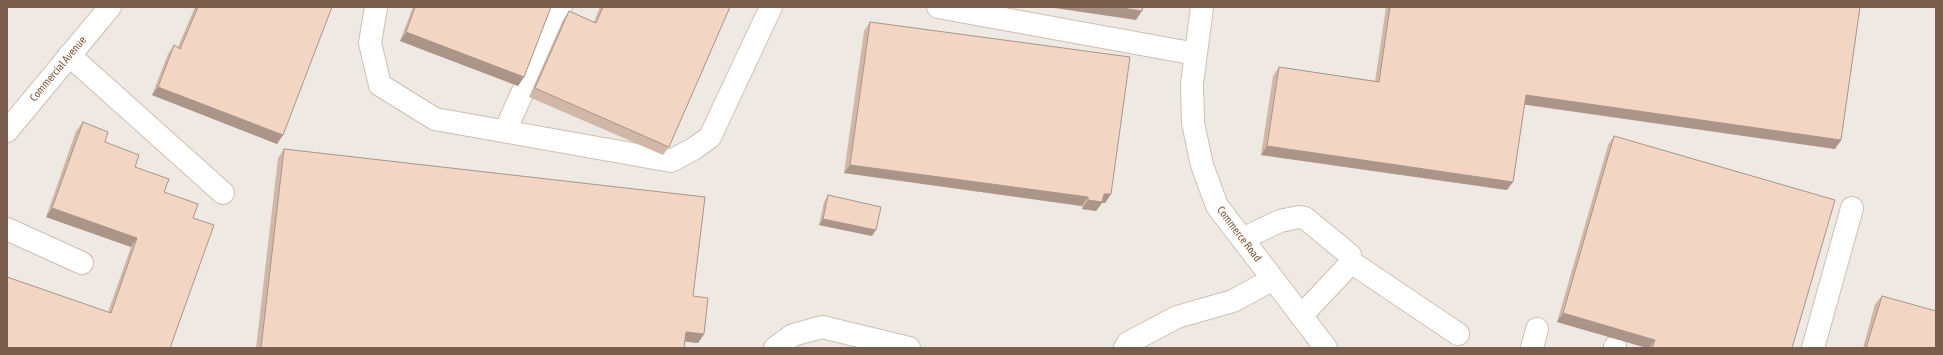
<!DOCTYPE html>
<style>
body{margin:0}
#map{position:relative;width:1943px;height:355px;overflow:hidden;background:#fdf6ec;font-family:"Asap Condensed",sans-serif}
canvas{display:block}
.frame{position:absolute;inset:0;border:8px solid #7a5c4d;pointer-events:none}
</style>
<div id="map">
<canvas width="1943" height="355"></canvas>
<div class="frame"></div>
</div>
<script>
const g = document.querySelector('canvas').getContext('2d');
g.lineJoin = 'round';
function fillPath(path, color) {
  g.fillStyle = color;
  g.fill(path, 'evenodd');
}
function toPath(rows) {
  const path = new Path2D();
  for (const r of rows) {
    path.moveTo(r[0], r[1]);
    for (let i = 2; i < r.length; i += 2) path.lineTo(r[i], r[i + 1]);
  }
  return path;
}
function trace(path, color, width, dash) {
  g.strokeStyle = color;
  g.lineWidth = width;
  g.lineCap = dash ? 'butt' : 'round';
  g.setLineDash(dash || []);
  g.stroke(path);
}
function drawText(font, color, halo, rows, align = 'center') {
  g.font = font + ' "Asap Condensed",sans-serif';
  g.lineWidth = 3;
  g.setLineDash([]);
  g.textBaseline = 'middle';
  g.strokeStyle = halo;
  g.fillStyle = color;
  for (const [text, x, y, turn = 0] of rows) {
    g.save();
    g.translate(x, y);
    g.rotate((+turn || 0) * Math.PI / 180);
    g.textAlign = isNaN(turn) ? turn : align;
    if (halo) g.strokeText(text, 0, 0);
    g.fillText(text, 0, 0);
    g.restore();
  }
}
fillPath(toPath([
 [7,7,1936,7,1936,348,7,348]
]), '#efe9e4');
const minor = toPath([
 [376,7,370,43,380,85,435,119,671,161,695,148,710,137,771,7],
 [938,7,1196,54],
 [1202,7,1192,84,1193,123,1202,165,1217,206,1326,348],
 [69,55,223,193],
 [7,131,110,7],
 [505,131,561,7],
 [7,229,82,263],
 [1242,239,1280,221,1299,217,1305,218,1350,255,1350,264,1301,316],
 [1351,262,1458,334],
 [775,348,793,335,822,327,909,348],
 [1125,348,1128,343,1177,317,1233,301,1273,279],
 [1532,348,1537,329],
 [1615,348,1615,347],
 [1813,348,1852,208]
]);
trace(minor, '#d1beb0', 24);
trace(minor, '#fff', 22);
fillPath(toPath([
 [195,7,332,7,277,144,152,95,168,54,174,45,178,47],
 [413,7,551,7,524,77,518,86,400,41],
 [600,7,730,7,669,147,663,155,529,97,563,20,569,11,594,22],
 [1386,7,1860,7,1841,140,1835,149,1525,104,1507,190,1261,155,1273,76,1279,67,1375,81],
 [870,22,1111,194,1105,203,1102,203,1096,211,1082,209,1082,206,844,173,864,31],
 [83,122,105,142,164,192,193,218,170,348,108,312,131,247,46,217,76,131],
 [1614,136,1792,348,1647,348,1557,322,1608,145],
 [284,149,693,296,704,334,698,343,685,341,684,348,256,348,278,158],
 [828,195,872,236,819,225,824,202],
 [1882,296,1936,348,1863,348,1875,304]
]), '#d1b7a8');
fillPath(toPath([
 [1048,7,1115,7,1142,11,1136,20],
 [406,32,524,77,518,86,400,41],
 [158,87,283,135,277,144,152,95],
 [1526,95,1841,140,1835,149,1520,104],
 [1267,146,1513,182,1507,190,1261,155],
 [850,165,1088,197,1082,206,844,173],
 [1104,194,1111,194,1105,203,1102,203,1096,211,1082,209,1088,200],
 [52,208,137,238,131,247,46,217],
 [823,219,876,230,872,236,819,225],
 [1563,313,1655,340,1649,348,1647,348,1557,322],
 [686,332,704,334,698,343,680,341]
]), '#aa9588');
const building = toPath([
 [198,7,332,7,283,135,158,87,174,45,180,49,198,7],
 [415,7,551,7,524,77,406,32,415,7],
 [603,7,730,7,669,147,535,88,569,11,596,23,603,7],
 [1115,7,1143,7,1142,11,1115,7],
 [1390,7,1860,7,1841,140,1526,95,1513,182,1267,146,1279,67,1379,82,1390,7],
 [870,22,1130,57,1111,194,1104,194,1102,202,1088,200,1088,197,850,165,870,22],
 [83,122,108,132,105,142,139,155,135,167,169,179,164,192,198,204,193,218,214,225,170,348,7,348,7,277,111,313,137,238,52,208,83,122],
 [1614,136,1835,200,1792,348,1652,348,1655,340,1563,313,1614,136],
 [284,149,705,197,693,296,708,298,704,334,686,332,684,348,261,348,284,149],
 [828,195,881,207,876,230,823,219,828,195],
 [1882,296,1936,311,1936,348,1866,348,1882,296]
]);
fillPath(building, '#f3d5c3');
trace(building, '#aa9588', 1);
drawText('11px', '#7a5c4d', '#fffaf3', [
 ["Commercial Avenue",58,69,-50],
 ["Commerce Road",1239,234,53]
]);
</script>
